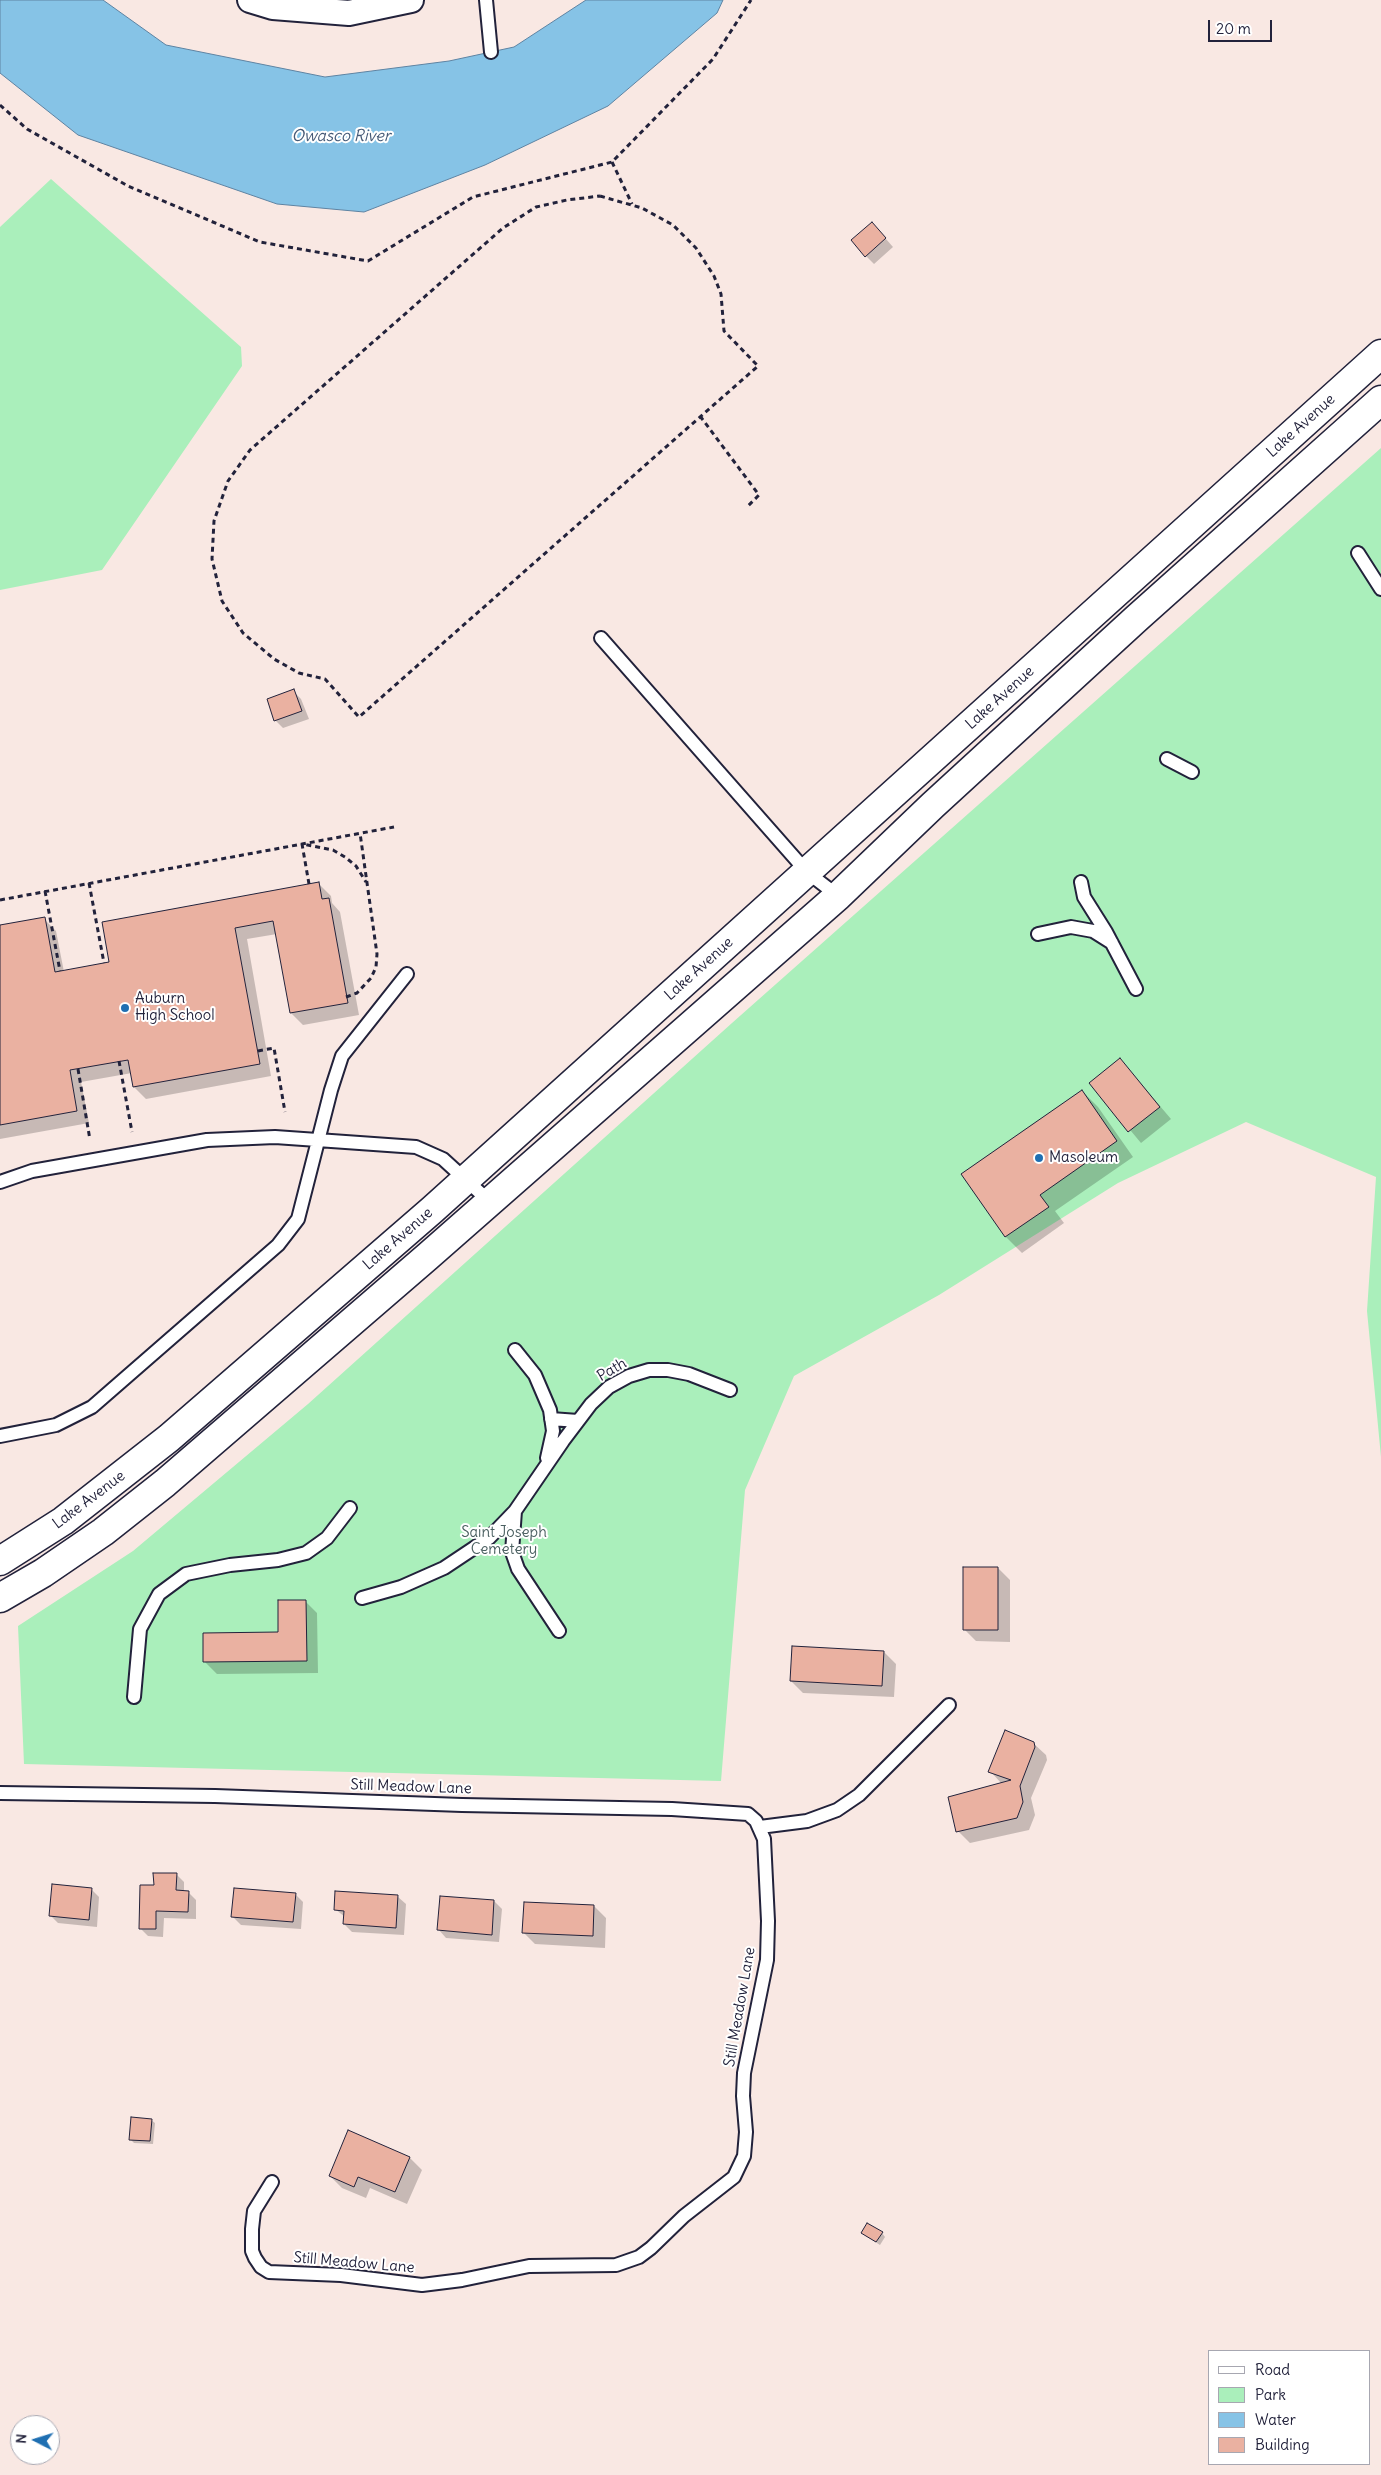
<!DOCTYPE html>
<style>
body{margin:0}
#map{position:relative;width:1381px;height:2475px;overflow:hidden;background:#f9e8e3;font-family:Delius,sans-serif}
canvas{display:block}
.legend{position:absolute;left:1208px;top:2350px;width:162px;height:115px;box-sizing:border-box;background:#fff;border:1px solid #a7a7b1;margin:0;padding:6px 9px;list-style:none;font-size:15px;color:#22223b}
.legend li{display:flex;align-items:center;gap:10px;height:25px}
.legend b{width:25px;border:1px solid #a7a7b1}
.north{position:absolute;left:10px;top:2415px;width:50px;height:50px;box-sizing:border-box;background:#fff;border:1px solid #a7a7b1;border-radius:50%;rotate:275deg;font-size:14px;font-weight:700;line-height:20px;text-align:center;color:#22223b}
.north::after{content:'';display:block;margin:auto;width:18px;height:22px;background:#1f6fb2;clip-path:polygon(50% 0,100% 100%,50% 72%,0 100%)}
.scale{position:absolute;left:1208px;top:20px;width:64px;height:22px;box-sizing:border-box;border:2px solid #22223b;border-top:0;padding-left:6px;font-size:15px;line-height:18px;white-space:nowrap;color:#22223b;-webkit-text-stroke:4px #fff;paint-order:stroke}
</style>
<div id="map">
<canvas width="1381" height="2475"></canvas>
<ul class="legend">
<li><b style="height:6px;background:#fff"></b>Road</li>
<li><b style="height:14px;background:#aaefbb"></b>Park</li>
<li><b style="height:14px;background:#86c3e6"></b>Water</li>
<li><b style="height:14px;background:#eab1a1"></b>Building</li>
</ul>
<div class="north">N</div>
<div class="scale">20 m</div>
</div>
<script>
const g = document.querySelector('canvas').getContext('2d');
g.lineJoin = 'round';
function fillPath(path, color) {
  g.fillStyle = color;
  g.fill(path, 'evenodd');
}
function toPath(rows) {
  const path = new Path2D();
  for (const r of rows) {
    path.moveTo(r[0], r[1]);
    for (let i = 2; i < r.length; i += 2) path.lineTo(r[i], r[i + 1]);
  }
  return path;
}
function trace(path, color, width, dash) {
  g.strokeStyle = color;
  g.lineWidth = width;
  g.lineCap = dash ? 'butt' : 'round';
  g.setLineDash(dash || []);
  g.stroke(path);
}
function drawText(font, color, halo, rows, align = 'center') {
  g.font = font + ' Delius,sans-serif';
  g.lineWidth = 4;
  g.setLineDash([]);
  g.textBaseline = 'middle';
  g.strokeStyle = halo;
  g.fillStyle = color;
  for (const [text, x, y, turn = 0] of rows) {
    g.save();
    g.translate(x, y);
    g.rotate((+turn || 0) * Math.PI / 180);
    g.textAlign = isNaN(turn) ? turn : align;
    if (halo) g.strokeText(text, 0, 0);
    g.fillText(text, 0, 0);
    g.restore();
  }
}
fillPath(toPath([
 [51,179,241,347,242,366,102,570,0,590,0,227],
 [1381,448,1381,1457,1367,1311,1376,1177,1246,1122,1118,1183,939,1295,794,1376,745,1490,721,1781,24,1764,18,1626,133,1551,308,1404,732,1023]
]), '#aaefbb');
const water = toPath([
 [0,0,103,0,166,45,325,77,449,61,514,47,586,0,723,0,717,13,608,106,485,165,364,212,277,204,78,135,0,73,0,0]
]);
fillPath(water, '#86c3e6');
trace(water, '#5e83a2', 1);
fillPath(toPath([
 [872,223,893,247,874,264,866,256],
 [293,691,301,699,309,719,283,728,275,720],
 [319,884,331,896,332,903,340,912,359,1015,303,1025,291,1013,277,934,247,939,271,1076,146,1099,134,1087,132,1073,81,1082,89,1123,0,1139,0,927,44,919,56,931,64,972,111,963],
 [1120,1059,1171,1119,1141,1143,1091,1083],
 [1082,1091,1098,1107,1133,1157,1055,1211,1064,1223,1022,1253,1006,1237,963,1175],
 [998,1568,1010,1580,1010,1642,976,1641,964,1629],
 [305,1601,317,1613,318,1673,217,1674,205,1662,280,1633],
 [884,1652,896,1664,894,1697,803,1693,791,1681],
 [1033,1743,1046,1755,1047,1760,1031,1798,1035,1815,1029,1830,970,1843,958,1831,1002,1784,990,1771],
 [176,1874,184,1882,184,1892,188,1892,196,1900,196,1919,164,1918,163,1937,148,1936,140,1928,155,1886],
 [91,1889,99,1897,97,1927,58,1923,51,1916],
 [295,1894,303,1902,301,1929,241,1925,233,1917],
 [398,1897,406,1904,404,1935,352,1932,344,1924,345,1917,335,1909],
 [441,1897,494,1901,502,1909,499,1942,446,1938,439,1930],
 [594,1906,606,1918,605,1948,535,1944,523,1932],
 [151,2120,155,2123,153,2144,134,2143,130,2139],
 [410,2158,422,2170,407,2204,370,2188,366,2198,342,2188,330,2176],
 [882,2233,885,2237,880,2245,866,2236]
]), '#0003');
const building = toPath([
 [872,222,886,238,865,257,851,240,872,222],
 [294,689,302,711,274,721,267,699,294,689],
 [319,882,322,899,329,898,348,1003,290,1013,273,921,235,928,260,1064,133,1087,128,1060,70,1070,77,1111,0,1125,0,925,45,917,55,972,109,962,102,922,319,882],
 [1120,1058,1160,1107,1128,1132,1089,1083,1120,1058],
 [1082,1090,1117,1141,1040,1195,1049,1207,1005,1237,961,1174,1082,1090],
 [963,1567,998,1567,998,1630,963,1630,963,1567],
 [278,1600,306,1600,307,1661,203,1662,203,1633,278,1632,278,1600],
 [792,1646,884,1651,882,1686,790,1681,792,1646],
 [1005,1730,1034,1742,1035,1747,1020,1786,1023,1802,1017,1818,956,1832,948,1797,1011,1780,988,1772,1005,1730],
 [153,1873,177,1873,176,1890,189,1891,188,1912,156,1911,156,1929,139,1929,140,1885,154,1885,153,1873],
 [52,1884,92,1888,89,1920,49,1916,52,1884],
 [234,1888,296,1893,293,1922,231,1917,234,1888],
 [335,1891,398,1895,396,1928,343,1924,344,1911,334,1910,335,1891],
 [440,1896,494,1900,492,1935,437,1930,440,1896],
 [524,1902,594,1905,593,1936,522,1933,524,1902],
 [131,2117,152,2119,150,2141,129,2140,131,2117],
 [348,2130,410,2157,395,2192,358,2177,354,2187,329,2176,348,2130],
 [867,2223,883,2232,876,2242,861,2233,867,2223]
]);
fillPath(building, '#eab1a1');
trace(building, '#22223b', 1);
const service = toPath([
 [486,0,491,52],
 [1358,553,1381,589],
 [601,638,807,872,838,896],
 [1167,759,1192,772],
 [1081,882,1084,897,1106,932,1136,989],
 [1038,934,1071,927,1093,931,1112,943],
 [0,1182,32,1171,207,1140,275,1137,416,1147,443,1159,489,1201],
 [515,1350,535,1375,550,1410,553,1431,547,1458],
 [551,1419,578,1421],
 [0,1436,56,1425,92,1407,278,1245,298,1219,331,1090,342,1056,407,974],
 [515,1511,512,1552,518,1569,559,1631],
 [362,1598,401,1587,444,1568,489,1538,515,1511,563,1441,591,1404,609,1387,629,1376,649,1370,668,1370,689,1374,730,1390],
 [134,1697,140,1629,159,1594,186,1574,230,1565,278,1560,306,1553,327,1538,350,1508],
 [0,1793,215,1796,462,1805,672,1809,748,1814,756,1821,764,1839,768,1921,767,1960,744,2073,743,2096,746,2132,744,2156,734,2177,684,2216,651,2248,639,2257,616,2265,529,2266,462,2280,422,2285,341,2275,269,2272,261,2267,255,2258,252,2251,252,2229,254,2211,272,2182],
 [760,1827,807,1821,837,1810,859,1795,949,1705]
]);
const minor = toPath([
 [250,0,273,7,349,13,411,0]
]);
const secondary = toPath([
 [0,1561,63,1521,169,1438,432,1210,1381,354],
 [0,1598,43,1573,103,1532,165,1483,427,1257,838,896,933,805,1137,618,1381,400]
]);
trace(service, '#22223b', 16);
trace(minor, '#22223b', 28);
trace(secondary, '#22223b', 31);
trace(toPath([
 [0,105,27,129,128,186,260,242,368,261,473,197,612,162,713,59,751,0],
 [612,162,632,204],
 [600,196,642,208,673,225,696,248,714,276,721,294,724,331,758,366,359,717,325,679,299,673,274,659,243,633,222,601,212,559,214,521,228,481,250,450,503,228,536,207,567,200,600,196],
 [700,416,759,495,746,508],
 [89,883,104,963],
 [309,884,302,844,333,850,345,857,356,866,366,882],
 [45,891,60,971],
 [0,900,394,827],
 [346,997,357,993,371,978,376,967,377,954,360,833],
 [258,1051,274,1048,285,1112],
 [119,1061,132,1132],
 [78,1069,90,1140]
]), '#22223b', 3, [5, 4]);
trace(service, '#fff', 12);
trace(minor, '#fff', 24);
trace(secondary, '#fff', 28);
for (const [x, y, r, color] of [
 [125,1008,5,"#1f6fb2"],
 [1039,1158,5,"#1f6fb2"]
]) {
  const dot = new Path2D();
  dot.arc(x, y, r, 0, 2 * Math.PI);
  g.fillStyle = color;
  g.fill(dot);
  trace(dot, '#fff', 2);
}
drawText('15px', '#22223b', '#fff', [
 ["Lake Avenue",1301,426,-42],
 ["Lake Avenue",1000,698,-42],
 ["Lake Avenue",699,969,-42],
 ["Lake Avenue",398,1239,-41],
 ["Path",612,1370,-30],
 ["Lake Avenue",89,1500,-37],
 ["Still Meadow Lane",411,1787,2],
 ["Still Meadow Lane",740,2007,-80],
 ["Still Meadow Lane",354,2263,5]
]);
drawText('15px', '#22223b', '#fff', [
 ["Auburn",135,999],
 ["High School",135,1016],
 ["Masoleum",1049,1158]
], 'left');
drawText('15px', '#4b6061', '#fff', [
 ["Saint Joseph",504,1533],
 ["Cemetery",504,1550]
]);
drawText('italic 16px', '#455a77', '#fff', [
 ["Owasco River",341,136]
]);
</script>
